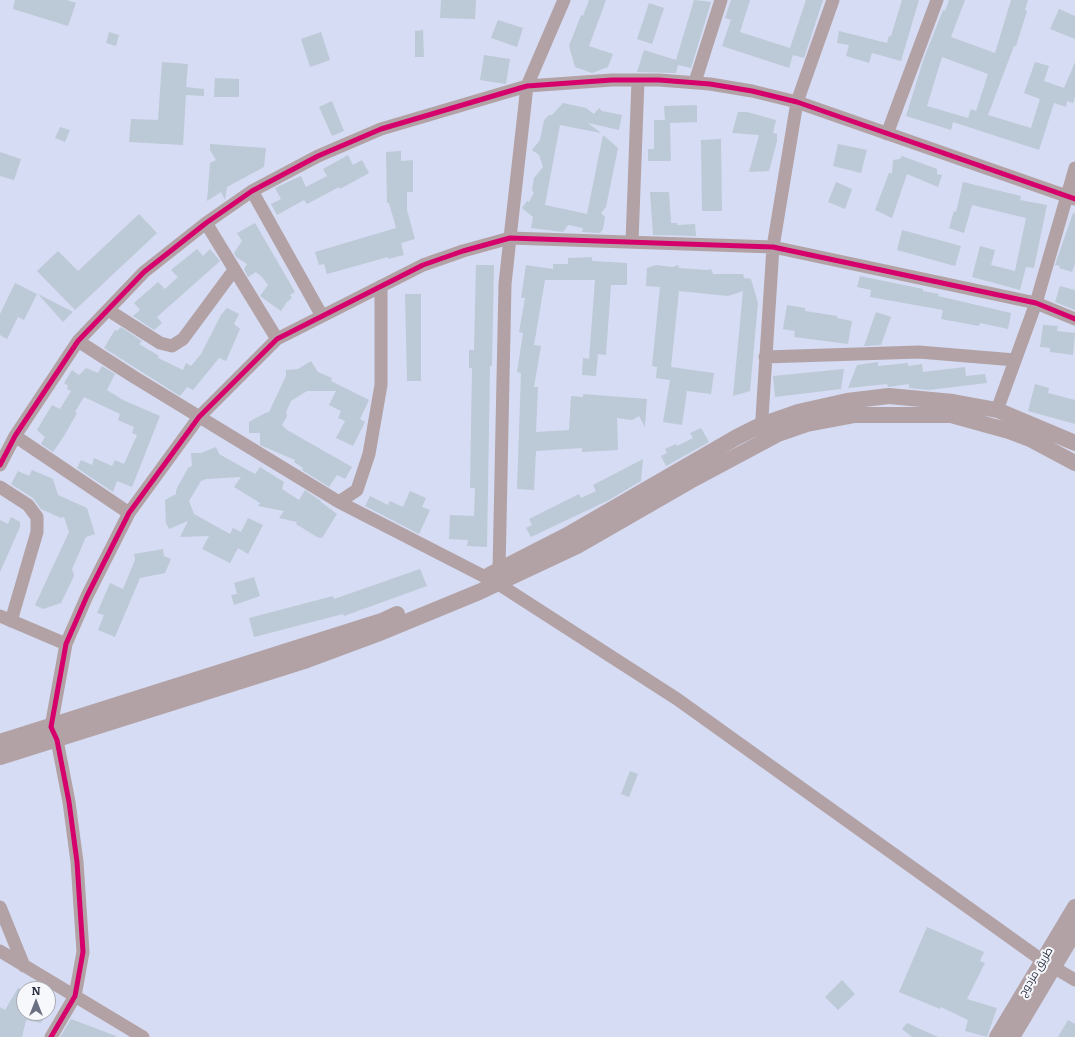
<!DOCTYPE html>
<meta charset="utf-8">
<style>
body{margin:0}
#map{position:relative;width:1075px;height:1037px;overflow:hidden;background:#d6dcf3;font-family:Literata,serif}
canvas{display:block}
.north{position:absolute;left:16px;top:981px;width:40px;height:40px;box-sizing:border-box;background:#f7f8fc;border:1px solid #a7aab3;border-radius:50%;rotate:0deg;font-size:11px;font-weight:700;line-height:16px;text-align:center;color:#303445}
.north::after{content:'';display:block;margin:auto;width:14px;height:18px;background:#6a6f82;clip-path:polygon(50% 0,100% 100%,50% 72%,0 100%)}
</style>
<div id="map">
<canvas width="1075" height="1037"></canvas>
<div class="north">N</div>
</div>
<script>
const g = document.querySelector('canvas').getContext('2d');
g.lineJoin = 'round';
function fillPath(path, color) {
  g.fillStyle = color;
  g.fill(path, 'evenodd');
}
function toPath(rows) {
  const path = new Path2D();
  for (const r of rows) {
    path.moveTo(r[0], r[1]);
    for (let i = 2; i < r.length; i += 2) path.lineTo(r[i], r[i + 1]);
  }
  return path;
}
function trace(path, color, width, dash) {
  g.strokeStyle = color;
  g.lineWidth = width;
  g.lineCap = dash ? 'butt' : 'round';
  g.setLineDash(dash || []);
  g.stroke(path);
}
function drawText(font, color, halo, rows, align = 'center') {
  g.font = font + ' Literata,Cairo,serif';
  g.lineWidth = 4;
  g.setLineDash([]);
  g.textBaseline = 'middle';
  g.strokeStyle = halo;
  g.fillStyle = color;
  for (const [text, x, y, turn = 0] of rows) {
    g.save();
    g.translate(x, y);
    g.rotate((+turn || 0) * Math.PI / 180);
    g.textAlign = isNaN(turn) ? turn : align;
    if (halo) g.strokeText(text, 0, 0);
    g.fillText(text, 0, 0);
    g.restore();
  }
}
fillPath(toPath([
 [15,0,67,0,76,3,68,26,13,9],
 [441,0,476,0,475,19,440,18],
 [589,0,606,0,589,46,613,54,608,67,592,73,575,67,569,46,581,15,583,16],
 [694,0,711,2,691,68,678,65,676,73,637,72,644,50,676,60],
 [731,0,750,0,740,32,790,48,806,0,823,0,804,58,793,55,789,68,722,46,731,20,725,18],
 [902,0,919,0,901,61,872,53,869,63,846,56,849,45,837,43,839,31,887,43,889,36,891,36],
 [949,0,965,0,951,37,995,53,1011,0,1028,0,1025,10,1027,11,1016,46,1014,46,988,115,1031,128,1040,99,1024,93,1035,62,1049,66,1044,81,1064,88,1075,62,1075,97,1073,103,1067,101,1066,107,1054,103,1039,150,953,122,951,130,906,116,924,58,943,10,945,11],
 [942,57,988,74,976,111,971,109,968,118,927,106],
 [649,3,664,8,652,44,637,39],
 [1059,9,1075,16,1075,39,1050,29],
 [498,20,523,28,517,47,491,38],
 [423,30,424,57,415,57,415,31],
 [109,32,119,35,116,46,106,43],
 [321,32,330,60,310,67,301,39],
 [484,55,510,59,506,84,480,80],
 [162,62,188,64,186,87,204,89,204,96,186,95,183,145,129,142,131,119,158,120],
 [215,78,239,79,239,97,214,97],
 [332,101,344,131,332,136,319,107],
 [563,103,586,108,594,114,599,108,602,111,622,115,619,130,588,123,601,133,560,125,545,205,587,214,603,135,618,148,606,207,601,213,605,217,603,229,600,233,582,232,583,228,568,225,563,232,531,228,533,217,522,208,527,201,529,202,534,193,532,190,534,178,543,167,539,155,532,150,540,140,544,120,549,115,552,115],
 [697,105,697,122,670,123,671,161,648,161,648,149,654,149,654,120,665,120,664,106],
 [738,112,747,112,776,120,773,133,777,134,777,141,769,171,749,172,759,135,732,133],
 [60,127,70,130,65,142,55,138],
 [721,139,722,211,702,211,701,140],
 [210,144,266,148,264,167,227,187,225,200,221,192,207,201,210,163,216,160,210,150],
 [838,144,867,150,861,173,833,166],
 [401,151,401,161,413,160,413,192,407,192,407,210,415,239,401,243,404,255,388,259,388,257,327,274,324,264,319,265,315,252,396,228,389,203,387,203,386,152],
 [0,152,21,159,14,180,0,176],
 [348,155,353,165,362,160,369,173,340,189,339,187,307,204,304,200,277,215,271,204,281,199,275,188,301,176,306,187,327,176,323,169],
 [902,156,937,169,937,174,942,175,938,187,907,174,892,218,875,210,889,173,892,173,893,160,900,159],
 [836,182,852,189,845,209,828,202],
 [963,182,1021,196,1020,200,1047,205,1034,268,1026,267,1020,290,972,277,980,246,995,250,991,265,1015,271,1026,218,972,205,964,233,949,228,954,211,956,212],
 [650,192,669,192,671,223,677,223,677,225,695,224,696,236,653,235],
 [1073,213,1075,214,1075,263,1072,272,1059,268,1060,266,1055,265],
 [139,214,157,233,75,310,37,271,58,251,78,271],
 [255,223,295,292,290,295,292,298,287,302,281,311,260,296,268,285,262,277,256,272,248,277,244,269,247,264,236,257,234,253,242,241,237,233],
 [902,230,961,246,955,266,897,250],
 [197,249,203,256,210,249,220,261,157,317,162,323,154,330,133,316,140,310,134,303,158,282,165,289,178,277,171,270],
 [592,257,592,261,627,263,627,285,611,285,606,355,598,354,596,376,582,375,583,358,589,359,595,280,545,280,534,345,541,346,534,387,538,387,536,432,569,430,571,396,583,397,583,394,647,399,645,427,639,416,632,420,617,418,618,450,582,452,582,448,536,451,534,490,517,489,521,373,517,372,523,333,519,332,525,298,521,298,526,265,553,269,553,264,568,264,568,258],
 [476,265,494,265,492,366,490,366,487,547,467,546,468,540,449,539,450,515,474,516,475,488,470,488,472,368,469,368,469,350,474,350],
 [656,265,673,267,678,265,679,268,707,270,711,269,713,274,743,274,744,278,751,279,758,303,750,391,733,396,743,291,728,296,679,291,671,367,714,373,711,394,687,391,682,425,663,422,670,380,656,378,657,367,652,366,660,287,646,286,647,268],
 [860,276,923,289,923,291,939,294,938,296,1011,313,1008,329,980,323,979,326,941,319,943,310,870,297,871,290,857,287],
 [15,283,37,294,24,320,18,317,7,339,0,335,0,314],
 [1060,286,1075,290,1075,310,1055,302],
 [38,294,73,312,63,322],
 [405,294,421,294,421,381,407,381],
 [787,305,805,308,805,311,837,316,837,318,852,321,848,344,794,337,795,331,783,329],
 [227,308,239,314,234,324,240,329,226,361,219,358,193,390,187,387,180,396,104,348,115,330,117,331,121,327,142,341,139,344,159,356,158,358,183,370,186,363,191,366,201,354,221,315],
 [876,312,891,317,881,345,864,346],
 [1043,325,1058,326,1057,331,1075,333,1073,355,1050,352,1050,348,1040,347],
 [311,361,318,372,332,378,331,381,369,400,360,419,365,422,353,446,336,438,345,421,338,418,341,411,329,405,336,391,307,391,291,401,286,412,287,416,282,425,287,430,352,467,345,479,337,475,329,487,302,470,303,468,294,462,295,460,260,445,260,433,249,433,249,422,265,413,269,412,286,376,286,370,298,369],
 [878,362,878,366,908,363,908,366,922,364,923,372,965,367,966,376,985,374,987,383,929,390,909,388,909,384,888,387,887,384,848,388,857,365],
 [102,366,115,374,107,390,123,400,160,416,132,487,117,481,113,492,77,468,81,460,92,465,94,458,112,466,115,460,124,464,137,435,132,433,134,427,118,420,120,414,84,397,75,412,77,413,64,436,53,452,41,444,45,437,37,430,52,405,60,409,71,391,67,389,68,386,64,383,72,370,79,375,86,368,98,373],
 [844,369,841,389,775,397,773,376],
 [1035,384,1049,388,1048,393,1075,400,1075,424,1028,411],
 [701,428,709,442,666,466,661,456,667,453,665,449,676,444,677,446,693,438,690,433],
 [216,447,219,454,255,474,260,467,284,482,282,489,299,500,305,490,321,501,321,502,337,514,322,538,317,537,296,524,297,522,279,518,284,511,258,506,260,503,234,487,241,477,206,479,201,481,189,501,194,514,230,534,233,528,241,532,248,518,263,525,248,554,238,548,230,563,202,549,209,536,180,537,188,521,169,529,166,523,165,500,176,494,176,490,188,468,192,466,191,453,201,453],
 [643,459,641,481,609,500,531,537,526,528,532,525,529,519,579,494,581,498,596,491,593,485],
 [32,470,53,479,58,495,87,508,95,534,86,537,72,569,74,576,61,603,43,609,35,605,69,532,64,517,61,518,41,509,33,498,11,484,18,471,29,476],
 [410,491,426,498,422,507,430,510,419,534,365,506,370,496,388,505,390,501,403,507],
 [11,517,20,522,20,527,0,572,0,520,8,524],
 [163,549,164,556,171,559,165,573,140,578,115,637,98,630,104,615,97,613,110,583,123,589,135,560,134,554],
 [420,569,427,586,344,616,343,614,254,637,249,618,333,596,334,599],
 [254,577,260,596,234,605,231,595,237,594,234,583],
 [630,771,638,774,629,797,621,794],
 [927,927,984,952,980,961,985,963,967,999,997,1008,987,1037,965,1031,968,1020,941,1007,940,1009,899,992],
 [842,980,855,994,838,1010,825,997],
 [18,988,24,991,24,1013,47,1013,41,1023,26,1020,22,1037,0,1037,0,1007,5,1010],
 [71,1019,116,1036,116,1037,60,1037],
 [1068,1020,1075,1024,1075,1037,1058,1037],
 [907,1023,938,1037,912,1037,902,1029]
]), '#bcc9d6');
trace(toPath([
 [695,82,721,0],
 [887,134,937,0],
 [252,191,322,316],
 [206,223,277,339],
 [632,242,638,80],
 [108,310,160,343,172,346,183,339,234,270],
 [78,341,134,377,339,502,497,583,677,699,1043,961,1075,980],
 [765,357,919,352,1015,360],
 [997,410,1036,303,1075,168],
 [761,433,773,247,797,102,833,0],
 [15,436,129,513],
 [0,465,15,436,78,341,144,272,206,223,252,191,318,156,381,129,527,86,612,80,659,80,710,84,752,91,797,102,1075,199],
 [0,487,28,505,37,517,37,532,11,621],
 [339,502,357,490,369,454,381,385,381,286],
 [499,570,505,284,510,238,527,86,564,0],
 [0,616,66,644],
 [0,907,24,966],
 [0,951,143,1037],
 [51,1037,75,996,83,952,77,862,69,802,57,740,51,727,66,644,87,596,129,513,199,417,277,339,423,265,463,251,510,238,773,247,1036,303,1075,319]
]), '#b2a2a5', 13);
trace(toPath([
 [489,575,571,533,737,437,761,425,798,412,847,401,889,396,953,402,997,410,1075,443],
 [0,742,382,621,397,614],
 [0,757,307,660,377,634,479,592,577,546,690,481,778,434,807,424,855,415,951,415,1009,431,1030,439,1075,463],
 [997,1037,1075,907],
 [1012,1037,1075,931]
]), '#b2a2a5', 16);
trace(toPath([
 [0,465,15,436,78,341,144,272,206,223,252,191,318,156,381,129,527,86,612,80,659,80,710,84,752,91,797,102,1075,199],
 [51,1037,75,996,83,952,77,862,69,802,57,740,51,727,66,644,87,596,129,513,199,417,277,339,423,265,463,251,510,238,773,247,1036,303,1075,319]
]), '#d6006c', 5);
drawText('11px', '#303445', '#f7f8fc', [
 ["طريق مزدوج",1036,972,-59]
]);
</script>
